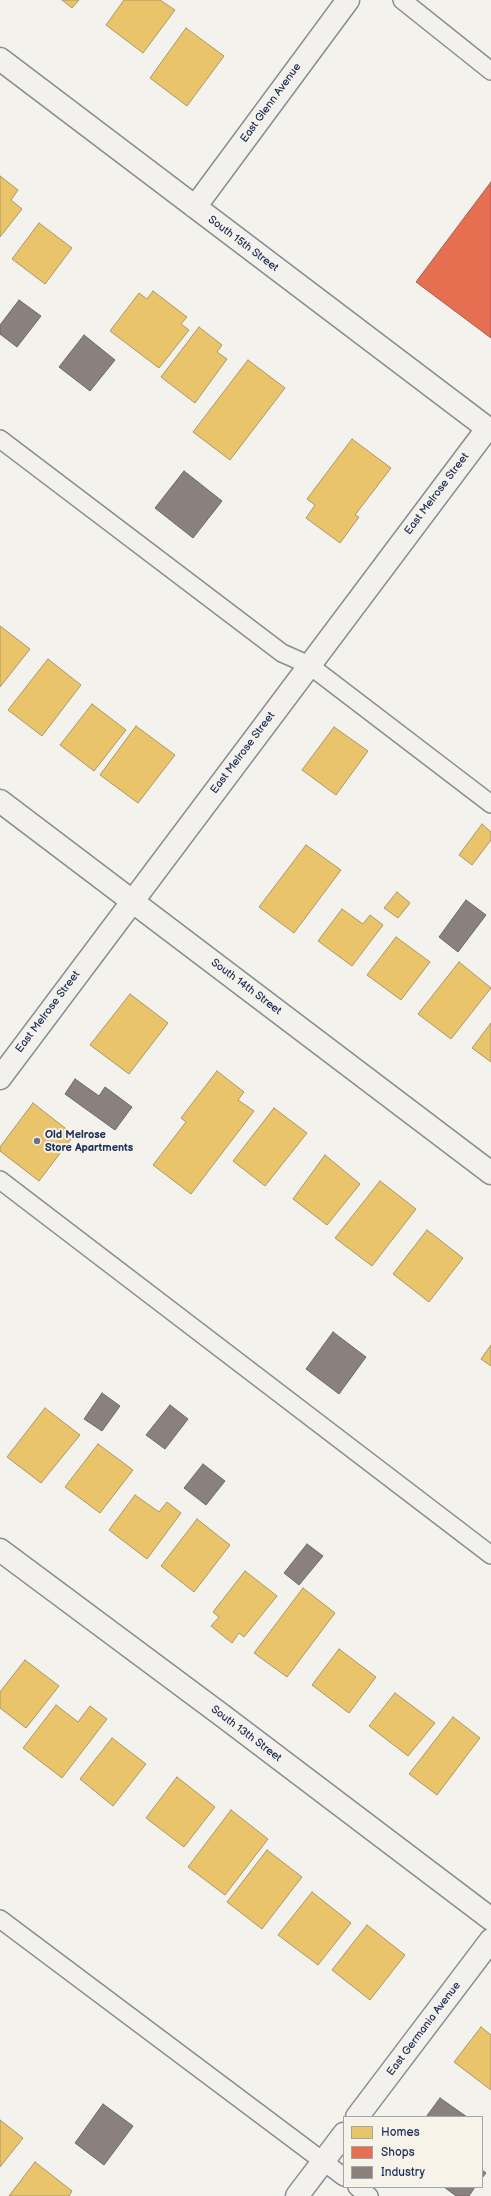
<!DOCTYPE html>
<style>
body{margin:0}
#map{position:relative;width:491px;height:2196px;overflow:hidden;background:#f4f2ec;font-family:"Balsamiq Sans",sans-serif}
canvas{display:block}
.legend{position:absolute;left:343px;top:2116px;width:140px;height:72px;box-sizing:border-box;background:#f7f3e8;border:1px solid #9fa5b1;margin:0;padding:5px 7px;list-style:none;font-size:12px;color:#1b2f5e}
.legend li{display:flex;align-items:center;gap:8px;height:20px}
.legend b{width:20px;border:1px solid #9fa5b1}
</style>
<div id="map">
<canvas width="491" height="2196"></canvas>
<ul class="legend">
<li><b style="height:11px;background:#e9c46a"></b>Homes</li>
<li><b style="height:11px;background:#e76f51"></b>Shops</li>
<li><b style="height:11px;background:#8a817c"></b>Industry</li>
</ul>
</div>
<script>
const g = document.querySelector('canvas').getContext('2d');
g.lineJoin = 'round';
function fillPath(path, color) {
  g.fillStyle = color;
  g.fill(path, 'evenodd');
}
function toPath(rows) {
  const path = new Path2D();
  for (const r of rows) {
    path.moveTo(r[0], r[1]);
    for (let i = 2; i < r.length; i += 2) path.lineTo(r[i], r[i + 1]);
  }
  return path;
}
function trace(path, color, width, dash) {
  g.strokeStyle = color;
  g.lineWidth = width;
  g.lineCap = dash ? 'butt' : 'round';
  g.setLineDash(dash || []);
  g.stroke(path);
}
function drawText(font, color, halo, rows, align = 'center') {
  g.font = font + ' "Balsamiq Sans",sans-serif';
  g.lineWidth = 4;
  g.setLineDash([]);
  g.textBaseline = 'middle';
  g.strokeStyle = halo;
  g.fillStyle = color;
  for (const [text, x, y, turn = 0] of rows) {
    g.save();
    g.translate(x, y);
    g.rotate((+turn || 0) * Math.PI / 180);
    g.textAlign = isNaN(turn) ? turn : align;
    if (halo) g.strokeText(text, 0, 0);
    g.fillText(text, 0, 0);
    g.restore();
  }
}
const homes = toPath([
 [62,0,79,0,72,8,62,0],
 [124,0,160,0,175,10,143,53,106,25,124,0],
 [186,28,224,56,187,106,150,78,186,28],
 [0,176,18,190,11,200,22,209,0,237,0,176],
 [39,223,72,248,45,284,12,259,39,223],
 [153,291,187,317,181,324,189,330,159,368,110,331,139,293,147,299,153,291],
 [199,327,222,345,217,352,227,359,195,403,161,377,199,327],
 [248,360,285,388,230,460,193,432,248,360],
 [352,439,391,468,355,515,359,517,340,543,306,518,315,505,307,499,352,439],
 [0,626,30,649,0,687,0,626],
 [48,659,81,685,42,736,8,710,48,659],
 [92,704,126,730,94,771,60,745,92,704],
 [136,726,175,755,138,803,100,775,136,726],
 [334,727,368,751,336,795,302,770,334,727],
 [482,824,491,832,491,840,472,865,459,855,482,824],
 [306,845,341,870,294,933,259,907,306,845],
 [397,892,410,903,398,918,384,908,397,892],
 [342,909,363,924,370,915,383,925,352,966,318,941,342,909],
 [396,937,430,962,401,1000,367,975,396,937],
 [459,962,491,988,451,1039,418,1014,459,962],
 [130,994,168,1023,129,1074,90,1045,130,994],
 [491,1023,491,1062,472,1048,491,1023],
 [217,1071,244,1092,238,1100,254,1111,191,1194,153,1165,186,1122,181,1118,217,1071],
 [33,1103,74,1135,39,1181,0,1151,0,1147,33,1103],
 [274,1108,307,1133,265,1186,233,1161,274,1108],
 [325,1155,360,1184,327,1225,293,1199,325,1155],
 [380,1181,416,1209,372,1266,335,1238,380,1181],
 [427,1230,463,1258,429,1302,393,1274,427,1230],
 [491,1345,491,1366,481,1359,491,1345],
 [45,1408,80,1435,41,1483,7,1457,45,1408],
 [98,1444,133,1470,100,1513,65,1487,98,1444],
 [135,1495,159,1512,167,1502,181,1513,147,1559,109,1530,135,1495],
 [197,1519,230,1545,194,1592,161,1566,197,1519],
 [245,1571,277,1596,244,1637,239,1633,232,1643,211,1626,219,1617,213,1612,245,1571],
 [303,1588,335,1613,287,1677,254,1653,303,1588],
 [339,1649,376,1677,349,1713,312,1685,339,1649],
 [25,1660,59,1686,26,1728,0,1708,0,1692,25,1660],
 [395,1693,435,1723,408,1756,369,1726,395,1693],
 [56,1705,78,1722,90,1706,107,1719,62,1778,23,1748,56,1705],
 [453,1717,480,1738,437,1795,409,1774,453,1717],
 [112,1738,146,1764,113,1806,80,1779,112,1738],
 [177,1777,215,1807,184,1847,146,1818,177,1777],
 [231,1810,268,1839,225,1895,188,1867,231,1810],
 [267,1850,302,1877,262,1929,227,1902,267,1850],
 [312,1892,351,1923,318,1965,278,1935,312,1892],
 [367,1925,405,1955,370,2000,332,1970,367,1925],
 [481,2027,491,2035,491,2090,454,2062,481,2027],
 [0,2120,23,2138,0,2167,0,2120],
 [35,2162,72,2191,69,2196,9,2196,35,2162]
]);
fillPath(homes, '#e9c46a');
trace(homes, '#ab9766', 1);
const shops = toPath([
 [491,182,491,338,416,282,491,182]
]);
fillPath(shops, '#e76f51');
trace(shops, '#aa5c55', 1);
const industry = toPath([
 [19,300,41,316,17,347,0,334,0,325,19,300],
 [84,335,115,360,90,391,59,367,84,335],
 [184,471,222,501,193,538,155,508,184,471],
 [466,900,486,915,458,952,439,937,466,900],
 [75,1079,99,1096,105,1087,132,1107,115,1130,65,1094,75,1079],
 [333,1332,366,1357,339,1394,306,1369,333,1332],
 [102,1393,120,1406,102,1431,84,1419,102,1393],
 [170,1405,188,1419,165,1449,146,1435,170,1405],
 [203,1464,225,1481,206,1505,184,1488,203,1464],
 [307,1544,323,1556,299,1585,284,1573,307,1544],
 [440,2098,467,2117,426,2117,440,2098],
 [103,2104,133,2126,104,2165,75,2143,103,2104],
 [482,2170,486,2173,482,2178,482,2170],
 [444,2187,475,2187,469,2196,456,2196,444,2187]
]);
fillPath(industry, '#8a817c');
trace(industry, '#696873', 1);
const lane = toPath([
 [402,0,491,71],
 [0,439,282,653,309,665,491,804],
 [0,1180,491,1555],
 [0,1919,344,2177],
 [357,2187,369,2196]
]);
const street = toPath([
 [0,59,491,431],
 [195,207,348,0],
 [0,801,491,1173],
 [0,1078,487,429],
 [0,1550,223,1716,491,1919],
 [357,2117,491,1940],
 [297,2196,344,2134]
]);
trace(lane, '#898c92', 20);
trace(street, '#898c92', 25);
trace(lane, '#f2f1ed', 17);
trace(street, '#f2f1ed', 22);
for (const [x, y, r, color] of [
 [37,1141,4,"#677390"]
]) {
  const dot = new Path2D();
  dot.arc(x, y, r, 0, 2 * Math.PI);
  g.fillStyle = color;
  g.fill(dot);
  trace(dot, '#f7f3e8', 1.5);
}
drawText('11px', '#1b2f5e', '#f7f3e8', [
 ["East Glenn Avenue",271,103,-54],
 ["South 15th Street",243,244,37],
 ["East Melrose Street",437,494,-53],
 ["East Melrose Street",243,753,-53],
 ["South 14th Street",246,987,37],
 ["East Melrose Street",48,1012,-53],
 ["South 13th Street",246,1734,37],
 ["East Germania Avenue",424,2029,-53]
]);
drawText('bold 11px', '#1b2f5e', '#f7f3e8', [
 ["Old Melrose",45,1135],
 ["Store Apartments",45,1148]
], 'left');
</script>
